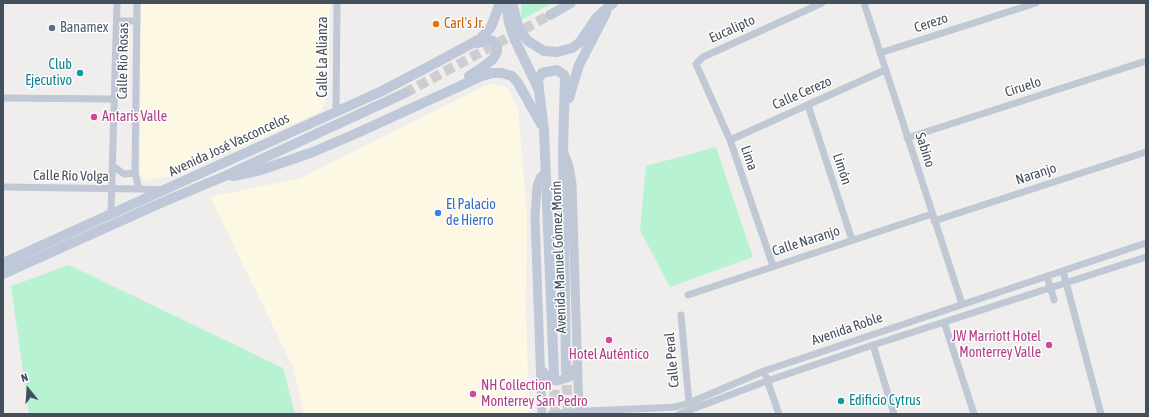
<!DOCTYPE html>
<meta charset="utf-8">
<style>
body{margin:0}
#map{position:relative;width:1149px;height:417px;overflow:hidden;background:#f0eded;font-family:"Asap Condensed",sans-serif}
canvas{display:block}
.frame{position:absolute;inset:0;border:4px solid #444f5c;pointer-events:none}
.north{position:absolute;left:8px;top:369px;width:40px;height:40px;-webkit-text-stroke:3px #fff;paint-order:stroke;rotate:343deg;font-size:11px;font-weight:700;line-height:16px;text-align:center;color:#444f5c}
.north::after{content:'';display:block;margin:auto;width:14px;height:18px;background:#444f5c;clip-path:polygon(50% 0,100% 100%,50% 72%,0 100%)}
</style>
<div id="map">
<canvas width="1149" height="417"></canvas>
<div class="frame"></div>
<div class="north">N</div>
</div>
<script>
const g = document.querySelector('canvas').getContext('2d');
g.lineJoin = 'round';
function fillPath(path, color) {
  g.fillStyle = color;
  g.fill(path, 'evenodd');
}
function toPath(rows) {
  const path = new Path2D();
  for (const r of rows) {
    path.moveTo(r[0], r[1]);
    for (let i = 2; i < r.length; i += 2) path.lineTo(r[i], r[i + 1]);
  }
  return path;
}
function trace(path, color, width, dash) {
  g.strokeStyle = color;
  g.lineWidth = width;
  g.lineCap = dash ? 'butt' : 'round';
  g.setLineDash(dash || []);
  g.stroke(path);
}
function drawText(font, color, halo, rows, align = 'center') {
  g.font = font + ' "Asap Condensed",sans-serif';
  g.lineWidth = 3;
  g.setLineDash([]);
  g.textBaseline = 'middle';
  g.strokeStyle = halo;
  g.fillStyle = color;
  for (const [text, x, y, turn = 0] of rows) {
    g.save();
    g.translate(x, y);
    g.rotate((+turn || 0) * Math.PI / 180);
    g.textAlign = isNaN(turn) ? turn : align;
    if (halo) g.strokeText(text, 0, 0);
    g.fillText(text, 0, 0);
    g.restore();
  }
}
fillPath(toPath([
 [141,3,330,3,328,97,326,98,324,106,320,112,174,176,144,180,140,175],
 [491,83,507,87,518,109,527,215,526,313,529,414,304,414,292,365,210,197,301,178]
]), '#fdf8e4');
fillPath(toPath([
 [521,3,553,3,521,20],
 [716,147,753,257,670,287,640,230,646,166],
 [69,265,283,368,295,414,29,414,11,286]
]), '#b7f2d2');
trace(toPath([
 [405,93,550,15],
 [566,370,568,414],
 [554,375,555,414]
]), '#cecdd0', 10, [10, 5]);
trace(toPath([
 [137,3,135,173,139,189,162,190],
 [864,3,962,304],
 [117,21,137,21],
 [880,53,1036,3],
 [3,98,114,99],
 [808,105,852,240],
 [336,111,337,3],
 [907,138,1146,61],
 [730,140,885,70],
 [113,166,124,174,135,173],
 [3,187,139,189],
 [111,213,117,3],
 [934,221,1146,152],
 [773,266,730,140,696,64,703,57,822,3],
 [1063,271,1101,414],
 [1047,276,1054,300],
 [688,295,932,214],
 [681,315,689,403],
 [944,322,974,414],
 [873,345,894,414],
 [766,377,779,414],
 [551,414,587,411,656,408,675,407,689,403,764,371,1146,243],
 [679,414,767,381,873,345,1146,257]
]), '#bfc8d4', 7);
trace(toPath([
 [564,153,569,166,572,184,579,414],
 [540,368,549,378,557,381,570,377,576,367],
 [542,414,535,217,537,186,540,178,545,173]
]), '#bfc8d4', 9);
trace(toPath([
 [506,3,509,23,514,38,539,90,544,130,554,375],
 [512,3,519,29,528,41,544,51,557,52,572,48,579,43,597,17,613,3],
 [550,15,571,3],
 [469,76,483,67,493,59,497,52,497,47,493,41,487,40,478,43],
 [539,88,538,80,542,73,557,70,564,75,565,78,563,151,566,370],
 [569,98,579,65,606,13],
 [233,176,261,170,313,152,355,134,482,76,492,73,502,73,512,76,518,83,541,124],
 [3,263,382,91,428,67,480,39,491,27,500,3],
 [3,274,163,202,225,176,405,93]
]), '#bec8d8', 10);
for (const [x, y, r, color] of [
 [436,24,4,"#e8710a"],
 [52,28,4,"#5c6f8a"],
 [80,73,4,"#0f9aa8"],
 [94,117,4,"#d1479c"],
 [438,213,4,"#3f7fe0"],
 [609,340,4,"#d1479c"],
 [1049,345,4,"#d1479c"],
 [473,394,4,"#d1479c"],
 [841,401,4,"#0f9aa8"]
]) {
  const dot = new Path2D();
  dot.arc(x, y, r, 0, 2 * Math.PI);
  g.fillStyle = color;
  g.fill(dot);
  trace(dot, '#fff', 1.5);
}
drawText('14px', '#444f5c', '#fff', [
 ["Cerezo",931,23,-18],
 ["Eucalipto",732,29,-24],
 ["Calle La Alianza",323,57,-90],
 ["Calle Río Rosas",123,61,-89],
 ["Ciruelo",1023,87,-18],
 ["Calle Cerezo",802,93,-24],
 ["Avenida José Vasconcelos",229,145,-25],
 ["Sabino",925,150,72],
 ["Lima",749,158,71],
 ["Limón",842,169,72],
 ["Naranjo",1036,174,-18],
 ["Calle Río Volga",71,176,1],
 ["Calle Naranjo",806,241,-18],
 ["Avenida Manuel Gómez Morín",559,257,-92],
 ["Avenida Roble",847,329,-19],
 ["Calle Peral",672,360,-95]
]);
drawText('14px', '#c56008', '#fff', [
 ["Carl's Jr.",444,24]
], 'left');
drawText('14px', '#4e5e75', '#fff', [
 ["Banamex",60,28]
], 'left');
drawText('14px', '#0d838f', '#fff', [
 ["Club",72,65],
 ["Ejecutivo",72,81],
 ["Edificio Cytrus",849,401,"left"]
], 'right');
drawText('14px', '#b23c85', '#fff', [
 ["Antaris Valle",102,117],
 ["JW Marriott Hotel",1041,337,"right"],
 ["Monterrey Valle",1041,353,"right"],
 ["Hotel Auténtico",609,355,"center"],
 ["NH Collection",481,386],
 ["Monterrey San Pedro",481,402]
], 'left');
drawText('14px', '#366cbe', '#fff', [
 ["El Palacio",446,205],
 ["de Hierro",446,221]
], 'left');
</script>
